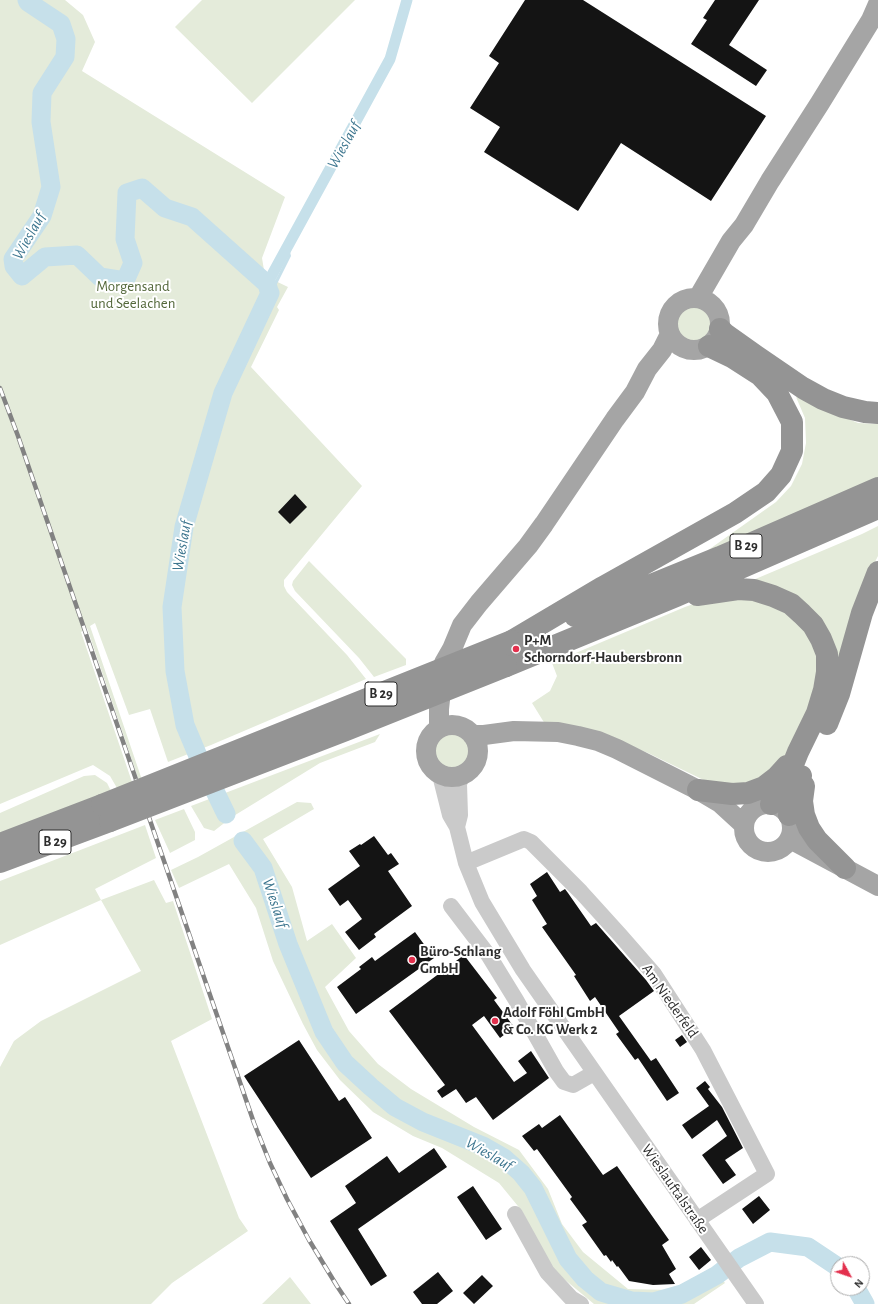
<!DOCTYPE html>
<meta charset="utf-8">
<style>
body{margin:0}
#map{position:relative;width:878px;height:1304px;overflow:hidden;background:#fff;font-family:"Alegreya Sans",sans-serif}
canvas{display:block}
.north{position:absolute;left:830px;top:1256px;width:40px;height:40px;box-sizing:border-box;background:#fff;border:1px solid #ababab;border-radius:50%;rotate:130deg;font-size:11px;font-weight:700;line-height:16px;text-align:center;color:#2d2d2d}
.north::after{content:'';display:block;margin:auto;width:14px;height:18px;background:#e3304d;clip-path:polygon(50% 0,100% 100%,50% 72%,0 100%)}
</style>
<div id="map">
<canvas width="878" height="1304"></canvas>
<div class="north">N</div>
</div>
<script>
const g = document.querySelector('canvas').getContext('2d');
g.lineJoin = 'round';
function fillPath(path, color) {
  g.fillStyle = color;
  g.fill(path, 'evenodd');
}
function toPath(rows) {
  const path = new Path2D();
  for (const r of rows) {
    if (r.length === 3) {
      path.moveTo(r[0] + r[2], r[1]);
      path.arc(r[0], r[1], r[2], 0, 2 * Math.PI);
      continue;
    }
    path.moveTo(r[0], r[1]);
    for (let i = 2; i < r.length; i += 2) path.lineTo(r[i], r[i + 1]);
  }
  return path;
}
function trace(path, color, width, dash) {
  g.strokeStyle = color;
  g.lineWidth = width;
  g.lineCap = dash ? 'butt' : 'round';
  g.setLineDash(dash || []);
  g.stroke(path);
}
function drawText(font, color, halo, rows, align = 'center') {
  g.font = font + ' "Alegreya Sans",sans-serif';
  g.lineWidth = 4;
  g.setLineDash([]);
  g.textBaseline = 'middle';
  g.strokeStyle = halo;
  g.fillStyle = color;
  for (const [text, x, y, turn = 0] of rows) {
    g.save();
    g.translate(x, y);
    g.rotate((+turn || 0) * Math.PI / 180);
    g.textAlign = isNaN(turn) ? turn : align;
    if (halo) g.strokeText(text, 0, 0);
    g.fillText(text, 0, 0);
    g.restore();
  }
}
fillPath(toPath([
 [0,0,65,0,83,15,95,42,82,71,285,197,262,258,265,276,288,287,277,307,279,310,251,367,362,486,284,580,284,586,287,592,347,655,366,679,211,745,168,762,150,709,129,715,95,623,90,626,142,780,139,781,87,628,81,632,132,782,117,788,110,776,93,765,0,804],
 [202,0,355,0,252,103,175,27],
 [693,323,20],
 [796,397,858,423,878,424,878,477,704,553,776,502,791,486,802,464,806,443,805,418],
 [878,526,878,556,859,593,838,661,824,634,746,583,862,534],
 [309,561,406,659,406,665,374,677,359,658,295,591,292,585,293,581],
 [751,597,796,617,820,655,816,691,786,757,760,785,716,786,648,753,610,738,545,724,532,703,550,691,557,676,552,663,685,607,702,601],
 [451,752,20],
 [380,734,375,742,320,763,232,817,214,831,204,828,191,806],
 [95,775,107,783,111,791,0,836,0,813,84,776],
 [297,802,311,803,314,809,263,839,292,887,307,941,332,924,356,958,325,987,349,1031,378,1064,411,1089,474,1127,519,1150,548,1189,562,1224,583,1252,628,1289,671,1290,713,1267,725,1283,694,1304,594,1304,552,1269,522,1211,499,1183,442,1148,413,1136,373,1112,340,1080,317,1050,303,1024,273,961,256,908,229,864,179,888,171,870,198,857],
 [184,809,195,832,195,840,170,853,155,820],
 [145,825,156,858,95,889,101,900,154,880,166,903,173,901,212,1019,171,1041,239,1218,248,1231,172,1283,151,1304,0,1304,0,1067,14,1041,41,1021,141,971,101,900,0,945,0,881],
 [290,1277,311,1304,262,1304]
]), '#e4ebda');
fillPath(toPath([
 [289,247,291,256,272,294,269,294,269,292,288,256,287,248]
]), '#c6e0ea');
trace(toPath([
 [267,284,390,59,407,0]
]), '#c6e0ea', 11);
trace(toPath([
 [27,0,28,2,61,24,66,39,65,57,42,93,41,122,51,187,42,216,13,259,14,266,22,276,45,257,77,255,100,277,125,281,133,263,125,239,127,193,142,188,165,208,192,217,267,284,269,291,270,293,223,393,184,527,172,607,175,671,185,725,198,756,226,814],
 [243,841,263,868,288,944,324,1032,345,1063,371,1087,395,1107,423,1122,483,1146,504,1158,521,1173,533,1188,568,1259,585,1279,601,1292,632,1301,654,1302,682,1294,717,1275,739,1258,770,1242,808,1247,838,1267],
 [856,1288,865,1304]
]), '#c6e0ea', 19);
fillPath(toPath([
 [525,0,583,0,766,116,711,201,621,143,578,211,484,152,500,127,470,108,499,63,489,56],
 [715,0,759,0,729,45,767,70,756,86,691,44,707,20,703,18],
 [295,494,307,507,290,524,278,512],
 [374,836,388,855,391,853,399,864,388,871,412,906,374,934,376,937,359,950,345,932,362,919,348,900,340,906,328,889,360,866,349,851,360,844,361,845],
 [547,872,560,892,565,889,568,893,591,926,596,923,646,980,654,991,619,1016,651,1061,656,1058,679,1093,667,1101,638,1058,635,1060,616,1034,619,1032,595,997,590,1001,574,976,576,975,542,927,547,924,532,900,537,896,530,884],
 [415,932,434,958,356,1014,337,987,361,969,359,967,372,957,375,961],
 [464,955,497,998,494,1000,514,1027,500,1038,484,1016,472,1025,514,1082,527,1073,518,1061,531,1051,549,1078,493,1120,476,1097,466,1103,456,1089,442,1098,437,1091,445,1085,389,1011],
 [682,1035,687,1042,680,1047,675,1040],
 [299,1040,339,1101,345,1097,372,1138,311,1178,244,1076],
 [705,1081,710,1087,708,1089,722,1107,743,1148,725,1160,736,1175,723,1184,702,1155,727,1136,717,1120,692,1139,682,1125,709,1106,696,1088],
 [560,1115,603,1175,617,1166,669,1240,662,1245,676,1269,669,1274,675,1284,653,1285,629,1281,618,1266,617,1267,612,1260,611,1262,606,1255,604,1256,582,1225,587,1222,570,1199,572,1197,537,1149,534,1151,522,1136,539,1124,542,1128],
 [434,1148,447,1167,358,1229,387,1276,371,1286,330,1221,356,1203,345,1186,387,1156,399,1173],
 [473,1186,502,1229,486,1240,457,1197],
 [759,1196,770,1210,753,1224,742,1209],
 [701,1247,711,1260,699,1270,689,1257],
 [438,1272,453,1291,437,1304,422,1304,413,1292],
 [482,1275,493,1286,474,1304,463,1293]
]), '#141414');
trace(toPath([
 [440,775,450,815,457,827,466,863,482,902,523,970,756,1304],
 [457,827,460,815,459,784,462,775],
 [466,863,524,839,531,842,581,892,620,935,654,974,703,1050,767,1174,697,1220],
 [451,906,489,956,516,1000,556,1071,564,1082,573,1085,594,1073],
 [515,1214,547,1272,571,1298,581,1304]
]), '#cacaca', 16);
trace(toPath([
 [694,324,26],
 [698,298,731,241,744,225,770,181,820,103,871,20,878,4],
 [452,751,26],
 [439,728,439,709,444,663,452,649,462,625,479,603,528,546,544,524,615,419,635,392,647,369,662,350,669,336],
 [472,735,484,735,514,731,558,732,578,736,598,741,617,749,698,790,720,803,744,825],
 [768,828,24],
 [790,839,878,886]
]), '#a5a5a5', 20);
trace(toPath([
 [720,329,725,334,756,356,803,388,823,399,843,407,865,412,878,413],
 [697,595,738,589,754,590,773,596,791,604,802,614,813,625,821,639,827,654,827,672,824,690,817,713,798,752,784,787,771,804],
 [575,616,720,557,878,488],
 [512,641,603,587,735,513,766,492,781,475,792,451,792,422,777,393,760,375,732,357,709,346],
 [506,666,676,596,878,508],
 [827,724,839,694,862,613,878,572],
 [804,786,802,801,804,815,809,828,817,840,845,868],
 [698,790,732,794,748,793,764,787,777,777,787,766],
 [789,815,795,786,801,776],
 [0,844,102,805],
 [0,862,110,821]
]), '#949494', 22);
const rail = toPath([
 [0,388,18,436,254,1123,270,1163,287,1199,309,1240,337,1286,349,1304]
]);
trace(rail, '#828282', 4.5);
trace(rail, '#fff', 3, [9]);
trace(toPath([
 [102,805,512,641],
 [110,821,346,730,506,666]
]), '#949494', 22);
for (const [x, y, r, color] of [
 [516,649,4,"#e3304d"],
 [412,960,4,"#e3304d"],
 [495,1021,4,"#e3304d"]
]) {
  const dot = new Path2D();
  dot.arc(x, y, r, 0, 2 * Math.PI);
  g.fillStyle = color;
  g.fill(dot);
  trace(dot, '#fff', 1.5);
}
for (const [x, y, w] of [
 [746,546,32],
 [381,694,32],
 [55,842,32]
]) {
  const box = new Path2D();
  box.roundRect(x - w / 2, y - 12, w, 24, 3);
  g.fillStyle = '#fff';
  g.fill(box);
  trace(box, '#2d2d2d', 1);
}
drawText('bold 14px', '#2d2d2d', null, [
 ["B 29",746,546],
 ["B 29",381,694],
 ["B 29",55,842]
]);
drawText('15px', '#54683b', '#fff', [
 ["Morgensand",133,286],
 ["und Seelachen",133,303]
]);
drawText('bold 15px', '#2d2d2d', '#fff', [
 ["P+M",524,640],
 ["Schorndorf-Haubersbronn",524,657],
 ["Büro-Schlang",420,951],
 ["GmbH",420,968],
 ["Adolf Föhl GmbH",503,1012],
 ["& Co. KG Werk 2",503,1029]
], 'left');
drawText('15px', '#2d2d2d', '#fff', [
 ["Am Niederfeld",670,1001,55],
 ["Wieslauftalstraße",675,1189,55]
]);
drawText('italic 16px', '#3c758e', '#fff', [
 ["Wieslauf",344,145,-61],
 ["Wieslauf",29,236,-61],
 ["Wieslauf",182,546,-80],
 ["Wieslauf",275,903,72],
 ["Wieslauf",489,1154,30]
]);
</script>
